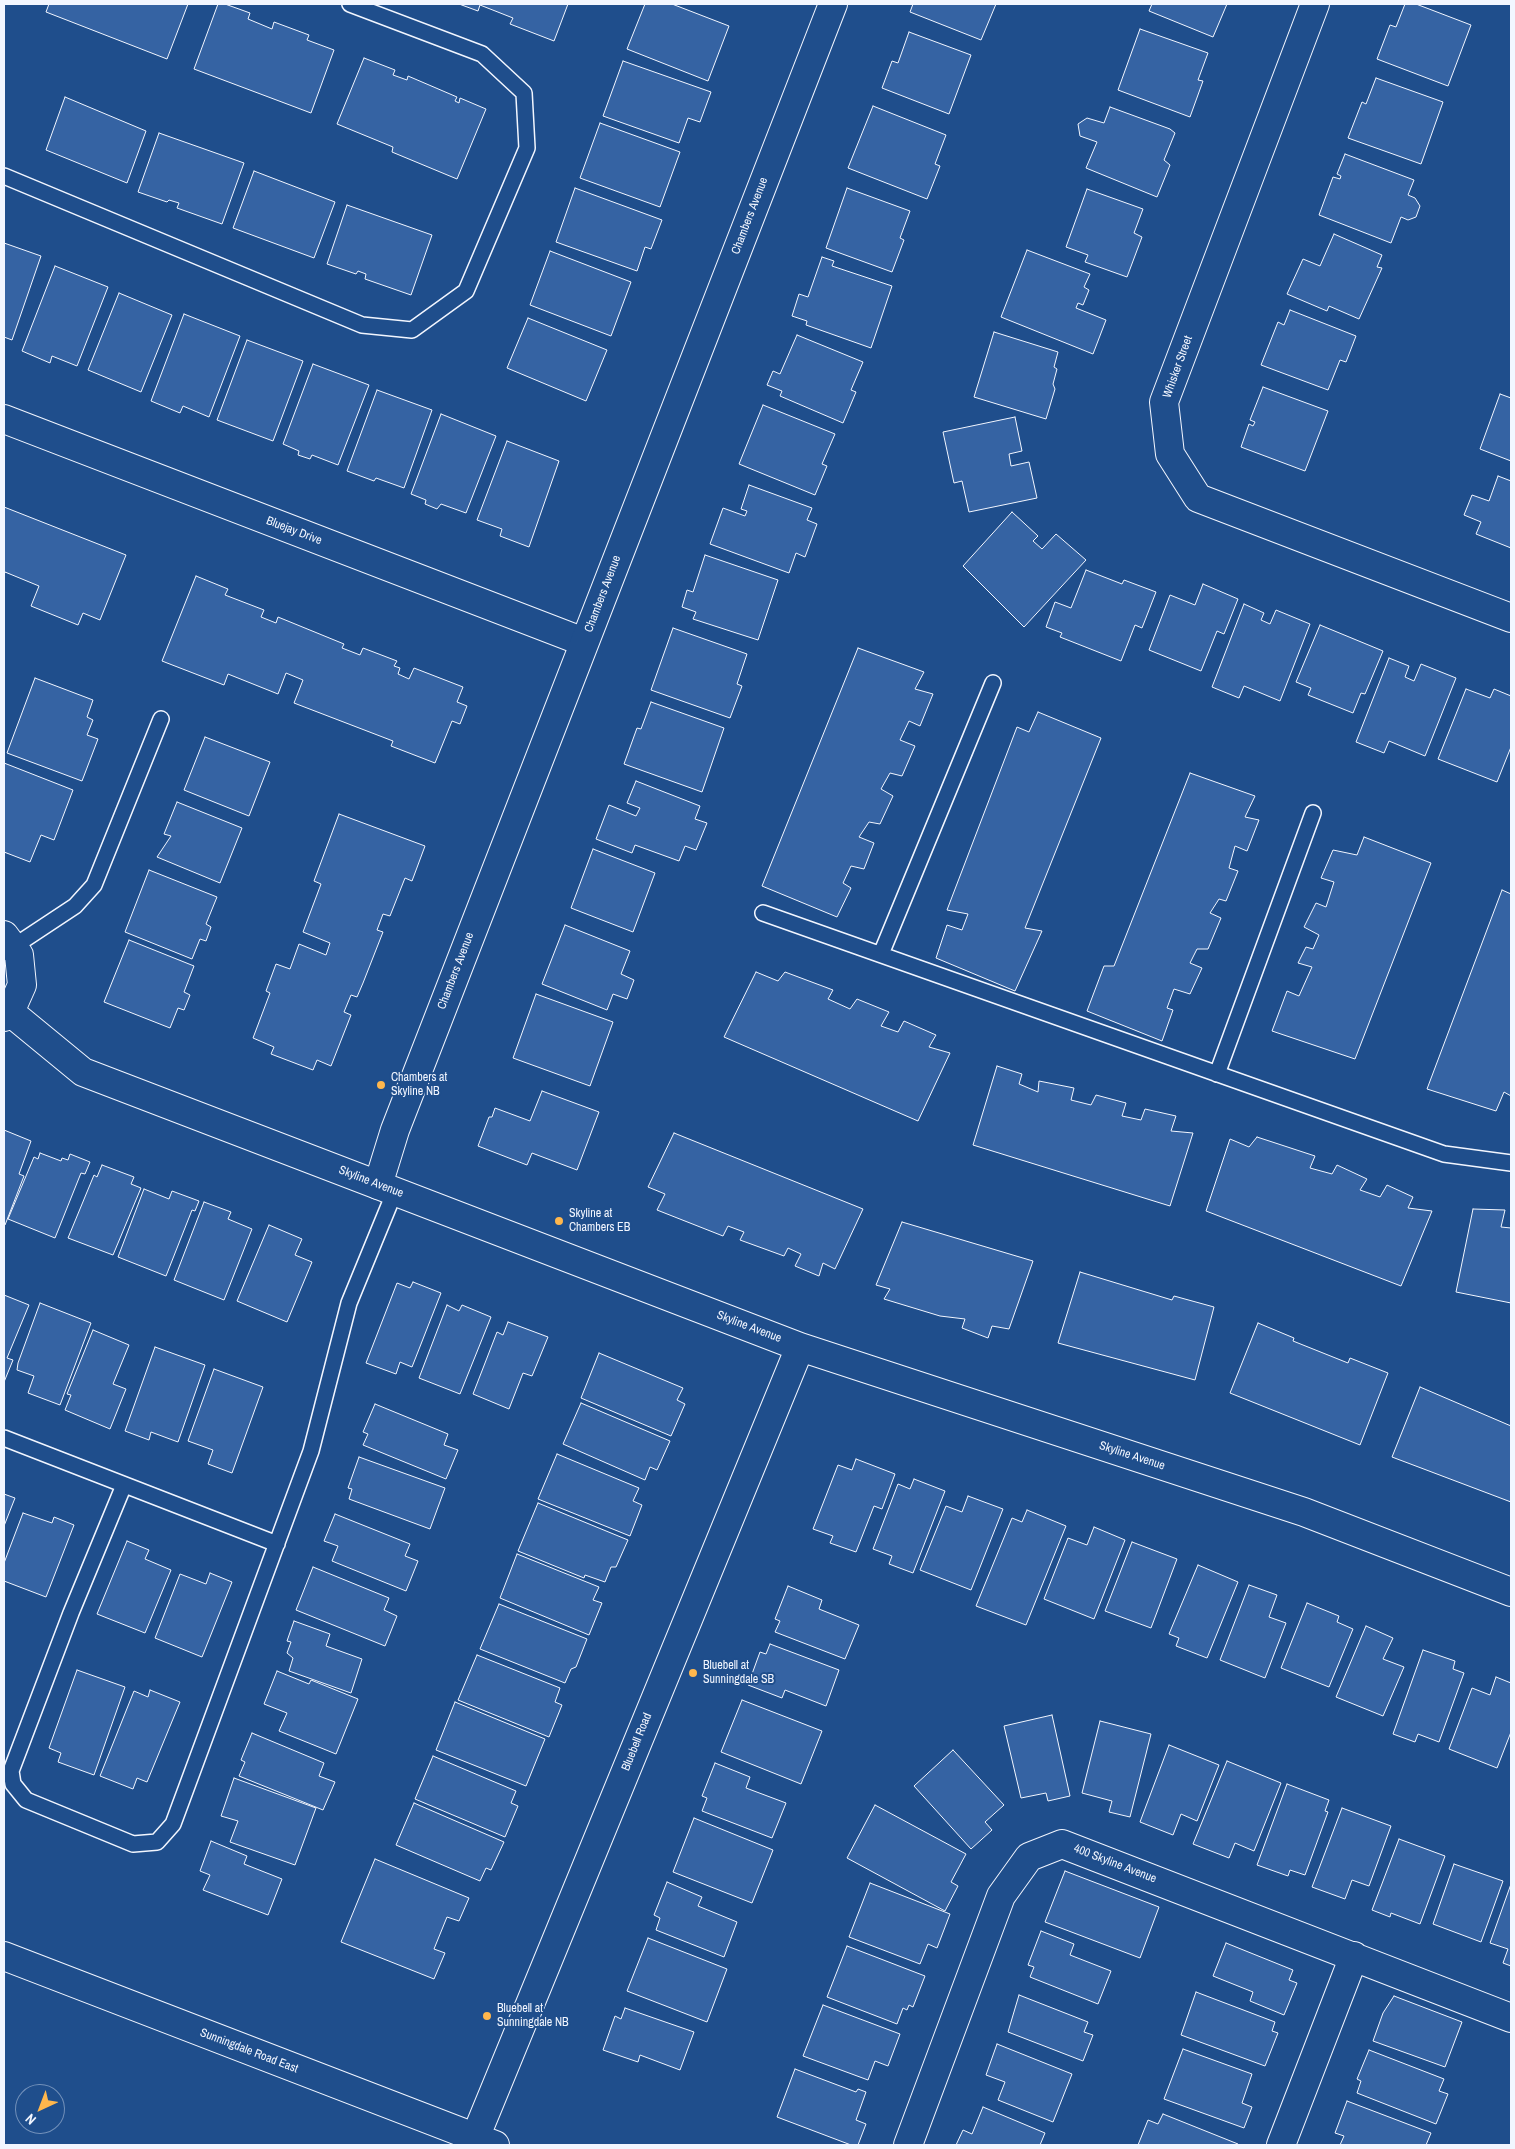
<!DOCTYPE html>
<style>
body{margin:0}
#map{position:relative;width:1515px;height:2149px;overflow:hidden;background:#1f4e8c;font-family:"Archivo Narrow",sans-serif}
canvas{display:block}
.frame{position:absolute;inset:0;border:5px solid #f2f6ff;pointer-events:none}
.north{position:absolute;left:15px;top:2084px;width:50px;height:50px;box-sizing:border-box;background:#1f4e8c;border:1px solid #7391ba;border-radius:50%;rotate:223deg;font-size:14px;font-weight:700;line-height:20px;text-align:center;color:#f2f6ff}
.north::after{content:'';display:block;margin:auto;width:18px;height:22px;background:#ffb74d;clip-path:polygon(50% 0,100% 100%,50% 72%,0 100%)}
</style>
<div id="map">
<canvas width="1515" height="2149"></canvas>
<div class="frame"></div>
<div class="north">N</div>
</div>
<script>
const g = document.querySelector('canvas').getContext('2d');
g.lineJoin = 'round';
function fillPath(path, color) {
  g.fillStyle = color;
  g.fill(path, 'evenodd');
}
function toPath(rows) {
  const path = new Path2D();
  for (const r of rows) {
    path.moveTo(r[0], r[1]);
    for (let i = 2; i < r.length; i += 2) path.lineTo(r[i], r[i + 1]);
  }
  return path;
}
function trace(path, color, width, dash) {
  g.strokeStyle = color;
  g.lineWidth = width;
  g.lineCap = dash ? 'butt' : 'round';
  g.setLineDash(dash || []);
  g.stroke(path);
}
function drawText(font, color, halo, rows, align = 'center') {
  g.font = font + ' "Archivo Narrow",sans-serif';
  g.lineWidth = 4;
  g.setLineDash([]);
  g.textBaseline = 'middle';
  g.strokeStyle = halo;
  g.fillStyle = color;
  for (const [text, x, y, turn = 0] of rows) {
    g.save();
    g.translate(x, y);
    g.rotate((+turn || 0) * Math.PI / 180);
    g.textAlign = isNaN(turn) ? turn : align;
    if (halo) g.strokeText(text, 0, 0);
    g.fillText(text, 0, 0);
    g.restore();
  }
}
const building = toPath([
 [49,4,188,4,167,59,46,12,49,4],
 [218,4,225,4,250,13,248,19,272,29,274,22,309,35,307,40,334,50,311,113,194,69,218,4],
 [459,4,568,4,554,41,510,24,513,18,480,5,478,11,459,4],
 [645,4,672,4,729,26,708,81,627,49,645,4],
 [913,4,996,4,981,40,910,12,913,4],
 [1152,4,1227,4,1213,37,1149,11,1152,4],
 [1405,4,1416,4,1471,25,1448,86,1377,59,1390,25,1396,27,1405,4],
 [1140,29,1208,53,1198,80,1203,81,1190,117,1118,90,1140,29],
 [909,32,971,55,949,114,882,88,892,61,898,63,909,32],
 [364,58,395,70,393,75,407,80,408,76,457,97,455,101,459,103,460,98,486,109,457,179,392,152,393,147,337,124,364,58],
 [623,61,711,92,700,122,688,118,679,143,603,116,623,61],
 [1376,78,1443,102,1421,164,1348,138,1362,102,1366,104,1376,78],
 [65,97,146,131,127,183,46,150,65,97],
 [873,106,946,135,935,164,940,166,927,199,848,168,873,106],
 [1110,107,1170,129,1175,133,1164,160,1170,165,1157,197,1086,168,1097,142,1080,136,1078,124,1087,118,1104,123,1110,107],
 [600,123,680,152,660,207,580,178,600,123],
 [159,133,244,163,222,224,177,208,179,203,169,200,167,202,138,192,159,133],
 [1345,154,1414,180,1408,195,1415,198,1420,206,1416,217,1408,220,1401,217,1391,243,1319,215,1333,177,1340,179,1341,176,1337,174,1345,154],
 [254,171,335,202,314,258,233,228,254,171],
 [575,188,662,220,651,249,645,247,637,271,556,242,575,188],
 [847,188,910,211,900,238,904,240,892,272,826,248,847,188],
 [1087,189,1143,209,1134,233,1142,237,1127,277,1085,262,1088,255,1066,247,1087,189],
 [347,205,432,235,411,295,365,279,366,274,358,271,356,274,327,264,347,205],
 [1334,234,1382,255,1377,267,1382,268,1359,319,1329,306,1327,311,1287,294,1303,259,1320,266,1334,234],
 [4,243,41,256,12,340,4,337,4,243],
 [1027,250,1090,274,1084,287,1089,290,1083,305,1078,303,1076,308,1106,320,1093,354,1001,317,1027,250],
 [550,251,631,282,611,336,530,305,550,251],
 [822,257,834,261,832,266,892,286,871,348,806,325,807,321,792,316,799,294,808,297,822,257],
 [55,266,108,287,77,366,52,356,50,363,22,351,55,266],
 [119,293,172,315,141,392,88,370,119,293],
 [1290,310,1356,336,1346,362,1340,360,1328,390,1261,365,1278,322,1284,325,1290,310],
 [184,314,240,336,209,417,183,406,180,413,151,401,184,314],
 [528,318,607,350,586,401,507,368,528,318],
 [994,332,1058,352,1054,367,1057,369,1053,384,1055,389,1046,419,974,397,994,332],
 [797,335,863,362,851,390,856,392,843,423,780,396,782,391,767,385,773,371,780,374,797,335],
 [247,340,303,361,273,441,217,420,247,340],
 [313,364,369,385,338,465,312,455,310,459,298,455,299,451,283,444,313,364],
 [1263,387,1328,411,1305,471,1241,447,1249,424,1253,426,1255,422,1250,420,1263,387],
 [377,390,432,410,404,488,376,478,374,481,347,471,377,390],
 [1500,394,1511,398,1511,461,1480,449,1500,394],
 [763,405,835,434,822,464,827,466,815,495,739,464,763,405],
 [441,414,496,436,466,513,441,504,437,509,425,504,426,500,411,494,441,414],
 [1015,417,1022,451,1009,454,1011,466,1029,462,1037,498,969,512,962,481,954,483,943,432,1015,417],
 [507,441,559,461,529,547,500,536,502,529,477,520,507,441],
 [1498,476,1511,481,1511,548,1476,534,1481,522,1464,515,1472,495,1489,501,1498,476],
 [749,485,812,508,807,520,817,524,805,557,796,553,789,573,710,544,723,508,745,516,747,511,741,509,749,485],
 [4,507,126,555,100,620,83,613,78,625,31,606,39,586,5,572,4,575,4,507],
 [1012,512,1038,536,1033,541,1042,549,1056,534,1086,560,1024,627,963,566,1012,512],
 [705,555,778,580,758,640,693,619,696,612,682,607,687,590,693,592,705,555],
 [1086,570,1122,584,1124,580,1156,592,1142,628,1135,625,1121,661,1060,637,1062,633,1046,627,1055,602,1071,608,1086,570],
 [196,576,228,589,225,595,264,610,261,617,276,623,278,617,344,644,342,648,360,655,363,648,397,661,394,666,400,668,398,674,409,679,414,668,463,687,457,702,467,706,460,724,452,721,435,763,391,746,393,741,294,703,303,680,286,673,278,694,228,674,224,685,162,661,196,576],
 [1203,584,1238,599,1224,634,1217,631,1201,671,1149,650,1170,595,1195,605,1203,584],
 [1244,604,1264,613,1261,620,1270,624,1276,610,1310,624,1280,701,1244,686,1239,698,1212,687,1244,604],
 [1320,625,1383,651,1365,694,1361,693,1353,713,1308,695,1311,688,1296,682,1320,625],
 [673,628,747,654,737,684,742,686,730,718,651,690,673,628],
 [858,648,924,672,915,689,933,694,920,726,909,721,900,740,915,746,902,776,890,773,881,789,893,796,880,824,869,822,859,837,874,843,864,869,851,866,843,883,851,888,837,917,762,886,858,648],
 [1389,658,1409,666,1405,677,1414,681,1421,664,1456,678,1425,756,1389,741,1384,753,1356,742,1389,658],
 [35,678,93,700,87,717,93,720,87,735,98,739,82,781,7,753,35,678],
 [1466,689,1490,698,1494,689,1511,696,1511,747,1497,782,1438,759,1466,689],
 [651,702,724,728,702,792,624,764,637,728,641,729,651,702],
 [1038,712,1101,738,1025,928,1042,931,1015,991,936,958,947,925,962,930,968,914,947,910,1017,727,1029,732,1038,712],
 [205,737,270,762,249,816,184,790,205,737],
 [4,763,73,790,54,840,41,835,30,862,4,852,4,763],
 [1190,773,1255,796,1245,817,1259,820,1247,851,1235,846,1229,868,1238,871,1226,901,1219,899,1210,913,1221,918,1208,949,1197,949,1190,963,1202,968,1190,994,1174,989,1167,1008,1173,1010,1162,1041,1087,1011,1104,966,1114,966,1190,773],
 [636,781,700,806,695,819,707,823,696,850,685,846,679,861,635,845,632,853,596,839,609,805,636,816,640,808,627,803,636,781],
 [177,802,242,828,220,883,157,857,171,836,164,834,177,802],
 [339,814,425,846,412,881,405,878,390,916,383,914,377,930,383,932,363,983,357,997,351,995,344,1012,351,1015,331,1066,317,1060,313,1070,271,1054,274,1047,253,1038,270,993,266,991,276,964,290,969,299,944,326,955,330,943,303,932,321,884,314,881,339,814],
 [1364,837,1431,863,1355,1059,1272,1031,1287,991,1299,996,1312,967,1298,963,1306,947,1313,949,1319,935,1304,927,1316,903,1326,907,1334,882,1321,878,1333,850,1357,855,1364,837],
 [593,849,655,873,633,932,571,908,593,849],
 [149,870,217,897,206,924,211,927,206,941,200,939,192,959,125,932,149,870],
 [1502,890,1511,894,1511,1096,1504,1092,1496,1111,1427,1089,1502,890],
 [565,925,630,951,621,974,634,980,627,999,613,994,607,1010,542,984,565,925],
 [129,940,194,966,184,992,190,995,184,1010,178,1008,170,1028,104,1002,129,940],
 [756,972,778,981,785,972,833,990,828,999,850,1009,857,999,889,1012,881,1026,898,1032,904,1021,936,1035,929,1047,950,1053,918,1121,724,1037,756,972],
 [536,994,613,1022,590,1086,513,1058,536,994],
 [997,1066,1022,1074,1019,1084,1038,1092,1039,1081,1074,1088,1071,1100,1091,1105,1096,1095,1126,1103,1122,1116,1141,1120,1145,1109,1176,1116,1171,1131,1193,1133,1170,1206,973,1145,997,1066],
 [542,1091,599,1112,577,1170,532,1153,527,1165,478,1146,489,1117,492,1117,495,1108,530,1121,542,1091],
 [4,1130,31,1141,19,1174,24,1176,5,1225,4,1224,4,1130],
 [674,1133,863,1209,835,1269,823,1263,819,1276,795,1266,801,1254,788,1248,784,1256,740,1240,744,1232,728,1226,723,1236,657,1210,665,1194,648,1187,674,1133],
 [1257,1137,1315,1156,1310,1168,1332,1174,1337,1165,1367,1179,1360,1190,1380,1197,1387,1185,1413,1197,1408,1208,1432,1211,1401,1286,1206,1211,1230,1139,1249,1147,1257,1137],
 [40,1153,61,1161,62,1158,68,1160,70,1154,90,1162,85,1174,81,1173,55,1238,8,1219,34,1157,38,1159,40,1153],
 [102,1165,134,1177,131,1184,141,1188,113,1255,68,1238,94,1175,97,1177,102,1165],
 [144,1189,169,1199,172,1191,199,1201,195,1211,192,1210,166,1276,118,1257,144,1189],
 [204,1202,231,1212,228,1219,252,1229,224,1300,174,1280,204,1202],
 [1473,1209,1505,1210,1501,1227,1511,1228,1511,1303,1456,1292,1473,1209],
 [902,1222,1033,1261,1009,1329,992,1326,988,1338,962,1328,965,1319,940,1316,884,1299,890,1289,876,1285,902,1222],
 [269,1225,302,1239,295,1255,312,1262,287,1322,237,1301,269,1225],
 [1080,1272,1172,1300,1174,1296,1214,1307,1195,1380,1058,1343,1080,1272],
 [413,1282,441,1293,412,1367,400,1362,396,1374,366,1363,397,1283,410,1288,413,1282],
 [4,1295,29,1305,7,1358,13,1360,4,1382,4,1295],
 [40,1303,91,1323,60,1405,28,1393,34,1376,17,1370,18,1363,40,1303],
 [447,1305,459,1311,462,1305,491,1317,460,1394,419,1378,447,1305],
 [508,1322,548,1337,532,1376,523,1373,509,1409,473,1394,497,1332,503,1335,508,1322],
 [1258,1323,1294,1338,1293,1341,1348,1363,1350,1358,1388,1373,1360,1445,1230,1393,1258,1323],
 [93,1330,129,1345,113,1384,126,1389,110,1429,65,1410,71,1395,67,1394,93,1330],
 [155,1347,205,1365,178,1442,151,1432,149,1440,125,1431,155,1347],
 [599,1353,683,1388,677,1400,685,1404,671,1436,581,1398,599,1353],
 [214,1369,263,1387,232,1473,208,1464,213,1450,188,1441,214,1369],
 [1420,1387,1511,1426,1511,1502,1392,1457,1420,1387],
 [581,1403,670,1441,657,1470,650,1467,645,1480,563,1444,581,1403],
 [375,1404,448,1434,444,1445,458,1450,446,1479,363,1445,368,1434,363,1432,375,1404],
 [557,1454,639,1488,633,1501,642,1505,630,1536,538,1499,557,1454],
 [359,1457,445,1488,430,1529,349,1499,352,1489,348,1488,359,1457],
 [856,1459,895,1474,882,1509,874,1506,856,1552,830,1543,833,1536,813,1529,838,1465,852,1470,856,1459],
 [914,1479,945,1491,913,1573,889,1564,892,1556,873,1549,898,1484,910,1489,914,1479],
 [4,1494,15,1498,4,1526,4,1494],
 [968,1496,1003,1509,971,1590,920,1570,946,1506,962,1512,968,1496],
 [538,1503,628,1540,616,1567,611,1567,605,1582,585,1575,584,1578,518,1551,538,1503],
 [1027,1510,1066,1526,1026,1625,976,1606,1012,1518,1022,1522,1027,1510],
 [23,1513,52,1523,54,1517,74,1525,46,1597,4,1581,4,1563,23,1513],
 [335,1514,410,1544,405,1556,418,1561,406,1591,332,1561,338,1546,324,1541,335,1514],
 [1094,1527,1125,1540,1094,1619,1044,1599,1068,1538,1087,1545,1094,1527],
 [127,1541,149,1550,145,1559,171,1570,145,1633,97,1614,127,1541],
 [1132,1542,1177,1559,1151,1628,1105,1611,1132,1542],
 [517,1554,599,1587,593,1600,602,1603,589,1635,500,1598,517,1554],
 [1198,1565,1238,1582,1207,1658,1176,1646,1179,1638,1169,1634,1198,1565],
 [313,1567,389,1598,384,1610,397,1616,385,1646,296,1610,313,1567],
 [210,1573,232,1582,202,1657,155,1638,180,1574,206,1584,210,1573],
 [1249,1585,1277,1595,1269,1617,1286,1623,1265,1678,1220,1660,1249,1585],
 [788,1586,822,1600,819,1609,859,1625,845,1659,775,1632,780,1621,775,1619,788,1586],
 [1307,1603,1339,1616,1337,1622,1353,1629,1329,1687,1281,1668,1307,1603],
 [499,1604,587,1639,576,1667,571,1669,565,1683,480,1649,499,1604],
 [294,1621,330,1634,326,1646,362,1659,351,1693,289,1671,293,1658,287,1653,291,1642,287,1641,294,1621],
 [1366,1626,1393,1638,1383,1659,1404,1667,1383,1716,1336,1697,1366,1626],
 [770,1644,839,1670,826,1706,785,1690,782,1698,748,1685,760,1652,766,1654,770,1644],
 [1423,1650,1455,1661,1453,1669,1464,1673,1439,1742,1418,1734,1415,1742,1393,1734,1423,1650],
 [477,1655,560,1688,555,1702,562,1705,549,1737,458,1700,477,1655],
 [77,1670,125,1687,94,1775,58,1762,61,1753,49,1748,77,1670],
 [277,1671,309,1684,311,1680,358,1699,336,1754,279,1731,287,1713,264,1704,277,1671],
 [1496,1677,1511,1683,1511,1732,1497,1768,1449,1749,1472,1688,1490,1695,1496,1677],
 [150,1690,180,1702,147,1782,137,1778,133,1789,100,1776,134,1691,148,1697,150,1690],
 [742,1700,822,1731,801,1784,721,1752,742,1700],
 [455,1702,545,1739,526,1786,436,1750,455,1702],
 [1052,1715,1070,1796,1048,1801,1046,1793,1021,1798,1004,1726,1052,1715],
 [1100,1721,1151,1734,1130,1817,1109,1812,1112,1801,1082,1793,1100,1721],
 [252,1733,324,1763,319,1776,335,1782,323,1810,239,1776,245,1762,241,1760,252,1733],
 [1169,1745,1219,1765,1197,1821,1181,1814,1173,1835,1140,1822,1169,1745],
 [953,1750,1004,1805,985,1822,992,1830,971,1849,914,1786,953,1750],
 [433,1756,516,1791,511,1803,518,1806,505,1837,415,1799,433,1756],
 [1227,1761,1281,1783,1254,1851,1235,1843,1229,1858,1193,1844,1227,1761],
 [715,1763,750,1777,746,1788,786,1803,772,1838,702,1811,707,1798,702,1796,715,1763],
 [234,1778,316,1808,295,1865,230,1842,238,1821,221,1816,234,1778],
 [1287,1784,1329,1800,1325,1811,1328,1812,1305,1875,1290,1870,1288,1876,1257,1865,1287,1784],
 [414,1803,504,1842,491,1870,486,1868,480,1881,396,1845,414,1803],
 [875,1805,966,1854,951,1882,958,1886,945,1911,847,1858,875,1805],
 [1342,1808,1391,1826,1369,1886,1352,1880,1345,1899,1312,1887,1342,1808],
 [694,1818,773,1850,752,1903,673,1872,694,1818],
 [1399,1839,1445,1856,1420,1924,1391,1913,1390,1917,1372,1910,1399,1839],
 [211,1841,247,1856,244,1864,282,1879,268,1915,203,1890,210,1875,200,1871,211,1841],
 [375,1859,469,1898,459,1921,447,1917,434,1949,445,1953,434,1979,341,1942,375,1859],
 [1454,1864,1503,1881,1481,1942,1433,1924,1454,1864],
 [1065,1871,1159,1907,1140,1958,1045,1922,1065,1871],
 [667,1882,702,1897,698,1906,737,1922,724,1957,656,1930,660,1918,654,1915,667,1882],
 [870,1883,950,1914,937,1948,928,1944,920,1964,849,1937,870,1883],
 [1511,1884,1511,1966,1503,1963,1508,1949,1490,1943,1511,1884],
 [1041,1931,1074,1944,1070,1955,1111,1971,1098,2004,1030,1977,1034,1967,1028,1965,1041,1931],
 [648,1938,727,1969,707,2022,627,1991,648,1938],
 [1226,1943,1293,1970,1289,1980,1297,1983,1284,2015,1250,2001,1253,1992,1213,1976,1226,1943],
 [847,1946,925,1976,913,2007,909,2005,907,2010,903,2008,897,2024,827,1997,847,1946],
 [1196,1992,1275,2022,1272,2031,1278,2033,1265,2066,1181,2035,1196,1992],
 [1019,1995,1088,2022,1084,2032,1093,2035,1083,2061,1008,2032,1019,1995],
 [1394,1996,1462,2022,1445,2067,1373,2041,1383,2013,1394,1996],
 [823,2005,900,2034,888,2066,875,2061,868,2080,803,2056,823,2005],
 [625,2008,694,2032,680,2070,640,2055,638,2062,603,2050,615,2016,621,2019,625,2008],
 [997,2044,1072,2074,1053,2122,998,2100,1005,2082,986,2075,997,2044],
 [1183,2049,1252,2074,1242,2103,1252,2107,1244,2128,1164,2099,1183,2049],
 [1369,2050,1444,2079,1439,2091,1448,2094,1436,2124,1357,2093,1361,2081,1357,2079,1369,2050],
 [795,2069,856,2092,858,2089,866,2092,856,2120,866,2124,858,2145,851,2145,777,2117,795,2069],
 [1347,2101,1431,2133,1426,2145,1340,2145,1344,2136,1335,2133,1347,2101],
 [983,2107,1045,2133,1040,2145,956,2145,963,2130,972,2134,983,2107],
 [1163,2114,1238,2144,1238,2145,1138,2145,1148,2120,1158,2124,1163,2114]
]);
fillPath(building, '#3563a3');
trace(building, '#f2f6ff', 1);
const lane = toPath([
 [4,176,362,325,412,330,466,291,527,148,524,93,482,54,350,4],
 [763,913,1444,1154,1511,1163],
 [13,947,75,906,94,885,161,719],
 [881,954,993,683],
 [1217,1074,1313,813],
 [4,1438,277,1544],
 [124,1485,71,1613,11,1771,13,1784,26,1800,133,1844,157,1842,173,1824,311,1451,349,1303,395,1191]
]);
const street = toPath([
 [1315,4,1164,402,1170,454,1198,498,1511,618],
 [4,419,584,642],
 [4,935,19,955,22,985,10,1012,4,1017],
 [10,1012,83,1072,378,1185],
 [908,2145,1001,1896,1029,1857,1062,1844,1511,2018],
 [1281,2145,1354,1956]
]);
const secondary = toPath([
 [833,4,395,1130,378,1185,800,1347,1304,1512,1511,1592],
 [4,1956,495,2145],
 [475,2138,800,1347]
]);
trace(lane, '#f2f6ff', 18);
trace(street, '#f2f6ff', 30);
trace(secondary, '#f2f6ff', 30);
trace(lane, '#1f4e8c', 15);
trace(street, '#1f4e8c', 28);
trace(secondary, '#1f4e8c', 28);
for (const [x, y, r, color] of [
 [381,1085,5,"#ffb74d"],
 [559,1221,5,"#ffb74d"],
 [693,1673,5,"#ffb74d"],
 [487,2016,5,"#ffb74d"]
]) {
  const dot = new Path2D();
  dot.arc(x, y, r, 0, 2 * Math.PI);
  g.fillStyle = color;
  g.fill(dot);
  trace(dot, '#1f4e8c', 2);
}
drawText('12px', '#f2f6ff', '#1f4e8c', [
 ["Chambers Avenue",750,216,-69],
 ["Whisker Street",1178,367,-70],
 ["Bluejay Drive",294,531,21],
 ["Chambers Avenue",603,594,-69],
 ["Chambers Avenue",456,971,-69],
 ["Skyline Avenue",371,1182,21],
 ["Skyline Avenue",749,1327,21],
 ["Skyline Avenue",1132,1456,18],
 ["Bluebell Road",637,1742,-68],
 ["400 Skyline Avenue",1115,1864,21],
 ["Sunningdale Road East",249,2051,21]
]);
drawText('12px', '#f2f6ff', '#1f4e8c', [
 ["Chambers at",391,1078],
 ["Skyline NB",391,1092],
 ["Skyline at",569,1214],
 ["Chambers EB",569,1228],
 ["Bluebell at",703,1666],
 ["Sunningdale SB",703,1680],
 ["Bluebell at",497,2009],
 ["Sunningdale NB",497,2023]
], 'left');
</script>
